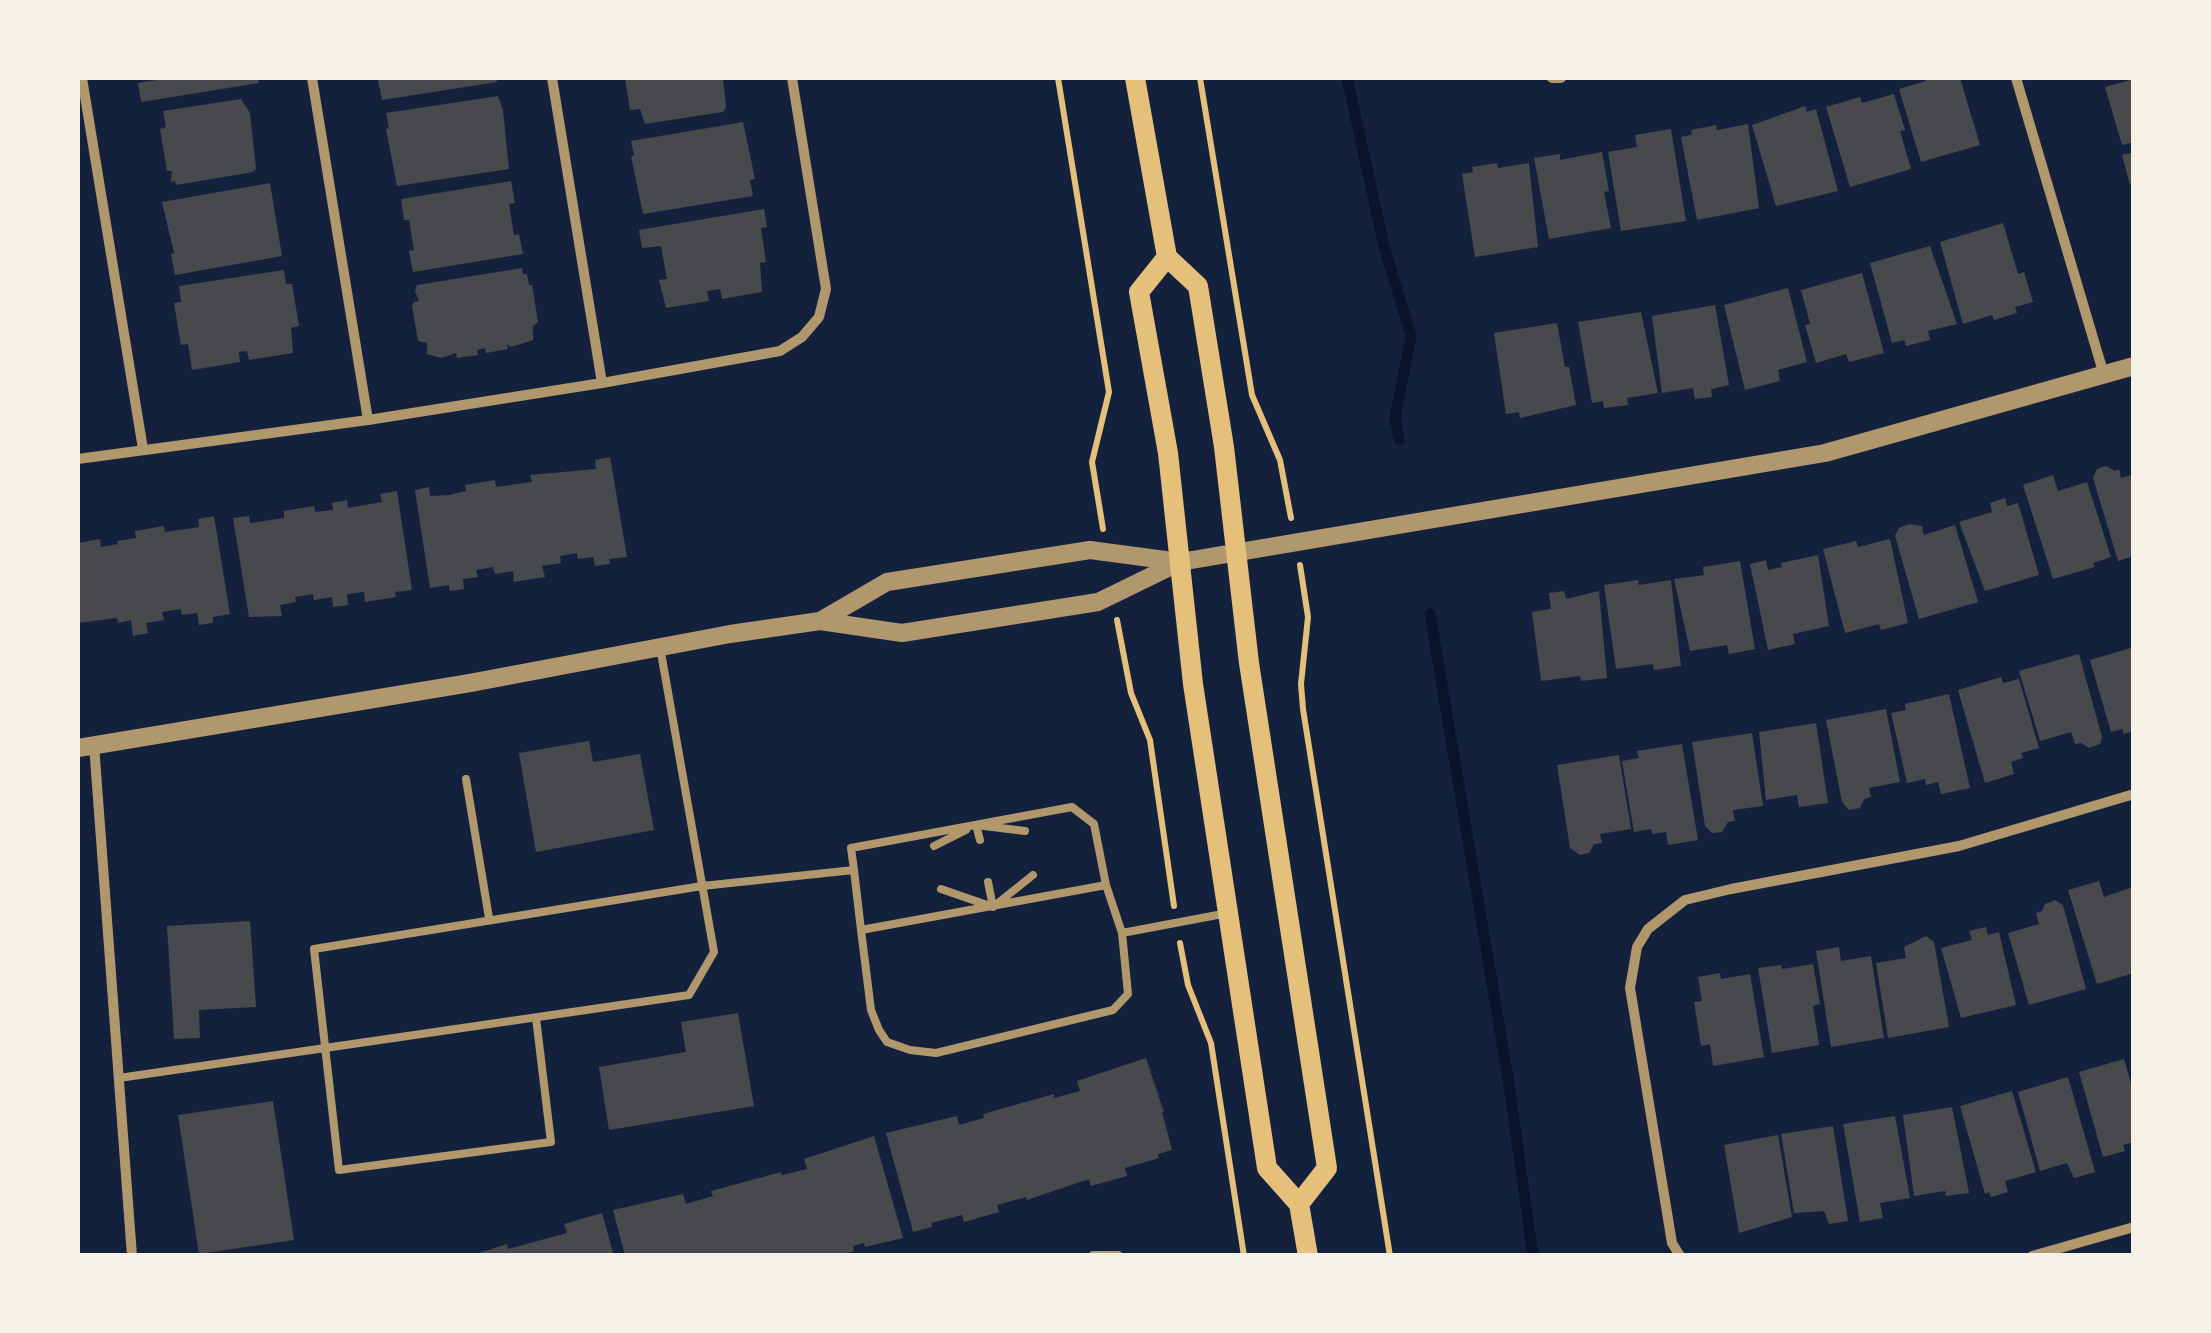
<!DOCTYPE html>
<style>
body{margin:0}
#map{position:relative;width:2211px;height:1333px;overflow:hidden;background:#14213d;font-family:"Golos Text",sans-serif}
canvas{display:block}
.frame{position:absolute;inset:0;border:80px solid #f6f1e7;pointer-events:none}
</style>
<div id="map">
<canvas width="2211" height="1333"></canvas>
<div class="frame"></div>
</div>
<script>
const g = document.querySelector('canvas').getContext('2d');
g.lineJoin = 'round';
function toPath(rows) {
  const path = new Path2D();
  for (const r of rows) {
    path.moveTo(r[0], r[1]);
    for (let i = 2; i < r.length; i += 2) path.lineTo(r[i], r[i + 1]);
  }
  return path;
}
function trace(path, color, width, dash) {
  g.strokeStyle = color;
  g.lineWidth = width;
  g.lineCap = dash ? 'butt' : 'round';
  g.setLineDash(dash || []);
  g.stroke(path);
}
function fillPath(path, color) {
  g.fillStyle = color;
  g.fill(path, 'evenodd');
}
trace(toPath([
 [1347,78,1384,246,1411,336,1395,418,1399,439],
 [1430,614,1508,1078,1533,1256]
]), '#0b132b', 11);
fillPath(toPath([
 [169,78,258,78,259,83,141,102,138,83],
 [382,78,496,78,497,82,382,100,378,80],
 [625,78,723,78,726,108,723,112,645,124,640,109,630,110],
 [1925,78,1960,78,1980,145,1921,162,1899,89,1926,81],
 [2134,79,2134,142,2122,145,2105,87],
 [1894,94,1905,130,1900,131,1911,169,1850,187,1826,107,1860,97,1862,103],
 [498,96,503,110,509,169,397,186,386,129,389,128,386,113],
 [241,99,250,113,256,169,253,172,176,185,175,181,171,182,172,171,167,171,160,129,166,127,163,111],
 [1805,106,1807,112,1816,109,1838,191,1776,206,1752,125],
 [743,122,755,179,750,180,753,196,643,214,631,156,634,156,631,141],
 [1748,124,1759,208,1697,220,1681,137,1692,135,1691,130,1716,125,1717,130],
 [1671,129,1686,221,1621,231,1608,152,1637,147,1635,135],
 [1602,152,1609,191,1604,192,1611,228,1549,239,1534,158,1560,154,1560,160],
 [2134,152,2134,184,2130,185,2122,155],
 [1497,163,1498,168,1529,163,1538,247,1475,257,1462,174,1473,172,1472,167],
 [511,181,515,203,509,204,514,235,519,234,523,254,413,272,409,251,414,250,409,220,404,220,401,199],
 [270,183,282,256,175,275,171,254,174,253,162,202],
 [764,209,767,227,761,228,766,262,760,263,762,292,722,299,720,289,707,291,709,301,666,308,659,280,667,279,661,246,642,248,639,230],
 [2003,223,2018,274,2024,272,2033,302,2015,307,2017,313,1994,320,1992,315,1963,324,1940,242],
 [1930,246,1957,324,1928,331,1930,340,1906,346,1904,340,1892,343,1870,263],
 [522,268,523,274,527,274,529,285,532,285,538,322,533,326,533,340,511,347,507,344,508,349,486,353,485,348,477,350,478,355,457,358,456,353,441,358,427,354,427,343,418,341,412,306,414,302,419,301,415,291,417,285],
 [284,270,286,284,292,284,299,326,291,328,293,353,249,360,247,351,239,352,240,362,192,370,188,344,181,345,174,303,181,302,179,286],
 [1862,273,1884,353,1849,362,1846,354,1816,363,1805,325,1810,324,1801,290],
 [1788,288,1807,362,1778,370,1780,381,1745,390,1724,305],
 [1715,305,1729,385,1711,389,1712,397,1695,399,1693,388,1662,393,1652,316],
 [1641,312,1658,393,1627,398,1628,405,1604,408,1603,401,1592,403,1578,322],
 [1557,323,1565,367,1569,367,1576,405,1520,418,1519,412,1506,414,1494,333],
 [610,457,627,557,609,559,610,564,595,566,593,557,578,559,577,553,560,556,561,563,542,566,545,577,514,582,513,571,495,574,493,567,476,570,478,577,463,579,464,589,450,591,449,585,430,588,415,490,429,487,430,496,449,495,466,491,465,485,495,480,496,487,532,482,530,475,596,469,595,460],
 [2106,466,2115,471,2119,469,2121,478,2134,474,2134,556,2118,561,2093,478,2097,469],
 [2053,475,2058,491,2087,482,2111,557,2093,563,2095,567,2053,579,2023,485],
 [397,491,412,590,395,592,396,597,365,602,364,592,347,594,348,605,333,607,332,597,314,600,313,594,295,597,296,602,280,605,282,616,249,617,233,518,249,516,250,523,284,518,284,511,314,506,315,512,333,510,332,503,347,500,348,508,382,502,380,494],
 [2005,498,2007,506,2018,503,2039,575,1985,591,1959,522,1992,512,1990,503],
 [214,516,230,614,213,617,213,623,199,625,197,613,182,615,181,609,162,612,164,620,146,623,148,633,133,636,131,620,118,623,117,618,78,623,78,543,100,539,101,547,118,544,117,541,136,538,135,531,164,526,165,532,199,527,198,519],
 [1909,524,1922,526,1924,535,1955,525,1978,602,1919,619,1895,536,1899,528],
 [1890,539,1908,623,1881,630,1879,624,1845,633,1823,549,1856,541,1858,547],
 [1818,555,1829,626,1793,634,1795,644,1768,650,1750,564,1766,560,1768,570,1782,567,1781,563],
 [1740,561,1755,649,1729,654,1727,645,1690,651,1674,579,1704,575,1703,567],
 [1638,580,1639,585,1671,580,1681,666,1654,670,1653,664,1616,669,1604,585],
 [1564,591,1566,599,1599,591,1607,678,1581,681,1580,676,1541,681,1532,612,1551,609,1549,593],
 [2134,647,2134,731,2124,734,2122,729,2111,732,2090,660],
 [2079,654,2102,737,2100,744,2089,748,2081,743,2075,744,2071,732,2040,741,2019,671],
 [2001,677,2003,683,2019,679,2039,748,2021,753,2023,758,2011,762,2014,774,1985,783,1958,690],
 [1949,694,1970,788,1941,794,1938,782,1926,785,1925,779,1907,783,1891,713,1906,710,1905,704],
 [1886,709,1900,782,1869,788,1871,797,1864,799,1860,808,1849,810,1842,802,1826,720],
 [1816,723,1828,803,1799,807,1797,795,1766,800,1759,732],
 [1752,733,1763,806,1733,810,1735,821,1728,822,1722,832,1712,833,1705,826,1692,742],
 [589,741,593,762,640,754,654,830,536,852,519,753],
 [1682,744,1698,840,1668,845,1666,832,1652,834,1651,829,1634,832,1622,761,1639,758,1637,751],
 [1619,755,1631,829,1600,834,1602,843,1594,844,1589,853,1580,855,1570,848,1557,765],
 [2099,881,2104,897,2133,887,2134,973,2097,984,2068,890],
 [2055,900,2063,905,2086,989,2029,1005,2008,933,2039,924,2036,913,2042,911,2045,904],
 [250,921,256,1007,199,1010,200,1038,174,1039,167,926],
 [1986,927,1988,935,1999,932,2016,1005,1961,1018,1941,948,1972,940,1969,931],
 [1926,936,1934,942,1949,1027,1888,1038,1876,963,1906,958,1904,947],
 [1839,947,1841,961,1871,956,1884,1038,1831,1047,1816,951],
 [1813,964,1820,1004,1813,1006,1819,1045,1772,1053,1758,968,1781,965,1782,969],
 [1720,973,1721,979,1750,974,1764,1057,1713,1066,1710,1044,1701,1046,1694,1002,1702,1001,1698,977],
 [738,1013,754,1106,609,1130,599,1067,686,1052,681,1022],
 [1146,1058,1164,1112,1162,1112,1172,1150,1158,1154,1159,1158,1125,1168,1127,1176,1091,1186,1089,1179,1027,1200,1026,1197,997,1205,999,1212,964,1222,962,1215,931,1223,932,1227,913,1232,886,1133,957,1116,959,1125,984,1118,983,1114,1054,1094,1054,1098,1080,1091,1077,1081],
 [2124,1059,2134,1094,2134,1142,2123,1145,2125,1151,2103,1157,2079,1072],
 [2068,1077,2095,1172,2074,1178,2067,1163,2040,1171,2018,1092],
 [2012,1091,2036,1172,2005,1181,2008,1192,1991,1197,1989,1192,1985,1194,1960,1106],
 [273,1101,294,1240,199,1254,178,1115],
 [1952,1107,1969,1193,1946,1196,1945,1191,1914,1196,1903,1115],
 [1895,1116,1910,1198,1880,1203,1883,1218,1860,1222,1843,1124],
 [1833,1126,1848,1221,1829,1224,1824,1211,1794,1213,1781,1134],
 [1778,1135,1792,1217,1739,1233,1724,1145],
 [874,1136,903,1238,865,1247,864,1243,853,1246,854,1251,838,1256,625,1256,613,1210,683,1194,686,1204,713,1196,711,1191,781,1172,782,1175,807,1169,804,1159],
 [602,1213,614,1256,470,1256,507,1244,508,1249,567,1233,564,1224]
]), '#48494c');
trace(toPath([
 [1058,78,1109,392,1092,462,1103,529],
 [1200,78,1252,395,1280,460,1291,518],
 [1300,565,1308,617,1301,684,1303,709,1390,1256],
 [1117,620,1131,693,1150,740,1174,906],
 [1180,943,1188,985,1211,1043,1244,1256]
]), '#e5c07b', 6);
trace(toPath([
 [466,779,489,918],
 [980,840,976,825,1025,831],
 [934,846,966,830],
 [854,870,851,848,1072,807,1094,824,1106,885],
 [988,882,993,907],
 [941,889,993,907,1033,875],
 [861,930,871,1010,879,1030,887,1042,910,1050,936,1053,1113,1010,1128,994,1122,933],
 [536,1018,551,1142,339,1170,314,949,702,886,854,870,861,930,1106,885,1122,933,1228,913],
 [119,1078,689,995,714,952,660,647]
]), '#b1986c', 8);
trace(toPath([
 [82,78,143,449],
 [312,78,368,420],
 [552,78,602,383],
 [1552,78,1561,78],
 [2016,78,2104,375],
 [78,459,368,420,602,383,780,351,802,337,819,317,826,289,792,78],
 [94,745,132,1256],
 [1093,1256,1118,1256],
 [1680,1256,1672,1243,1630,988,1637,947,1648,929,1685,900,1731,889,1959,846,2134,794],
 [2032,1256,2134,1227]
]), '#b1986c', 10);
trace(toPath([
 [820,621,887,582,1090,550,1180,562],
 [78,748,470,683,730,634,820,621,902,633,1098,602,1180,562,1825,453,2134,366]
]), '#b1986c', 18);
trace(toPath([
 [1135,78,1167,257,1198,286,1224,447,1249,663,1327,1168,1299,1204],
 [1167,257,1139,292,1168,453,1193,684,1267,1168,1299,1204,1308,1256]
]), '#e5c07b', 20);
</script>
